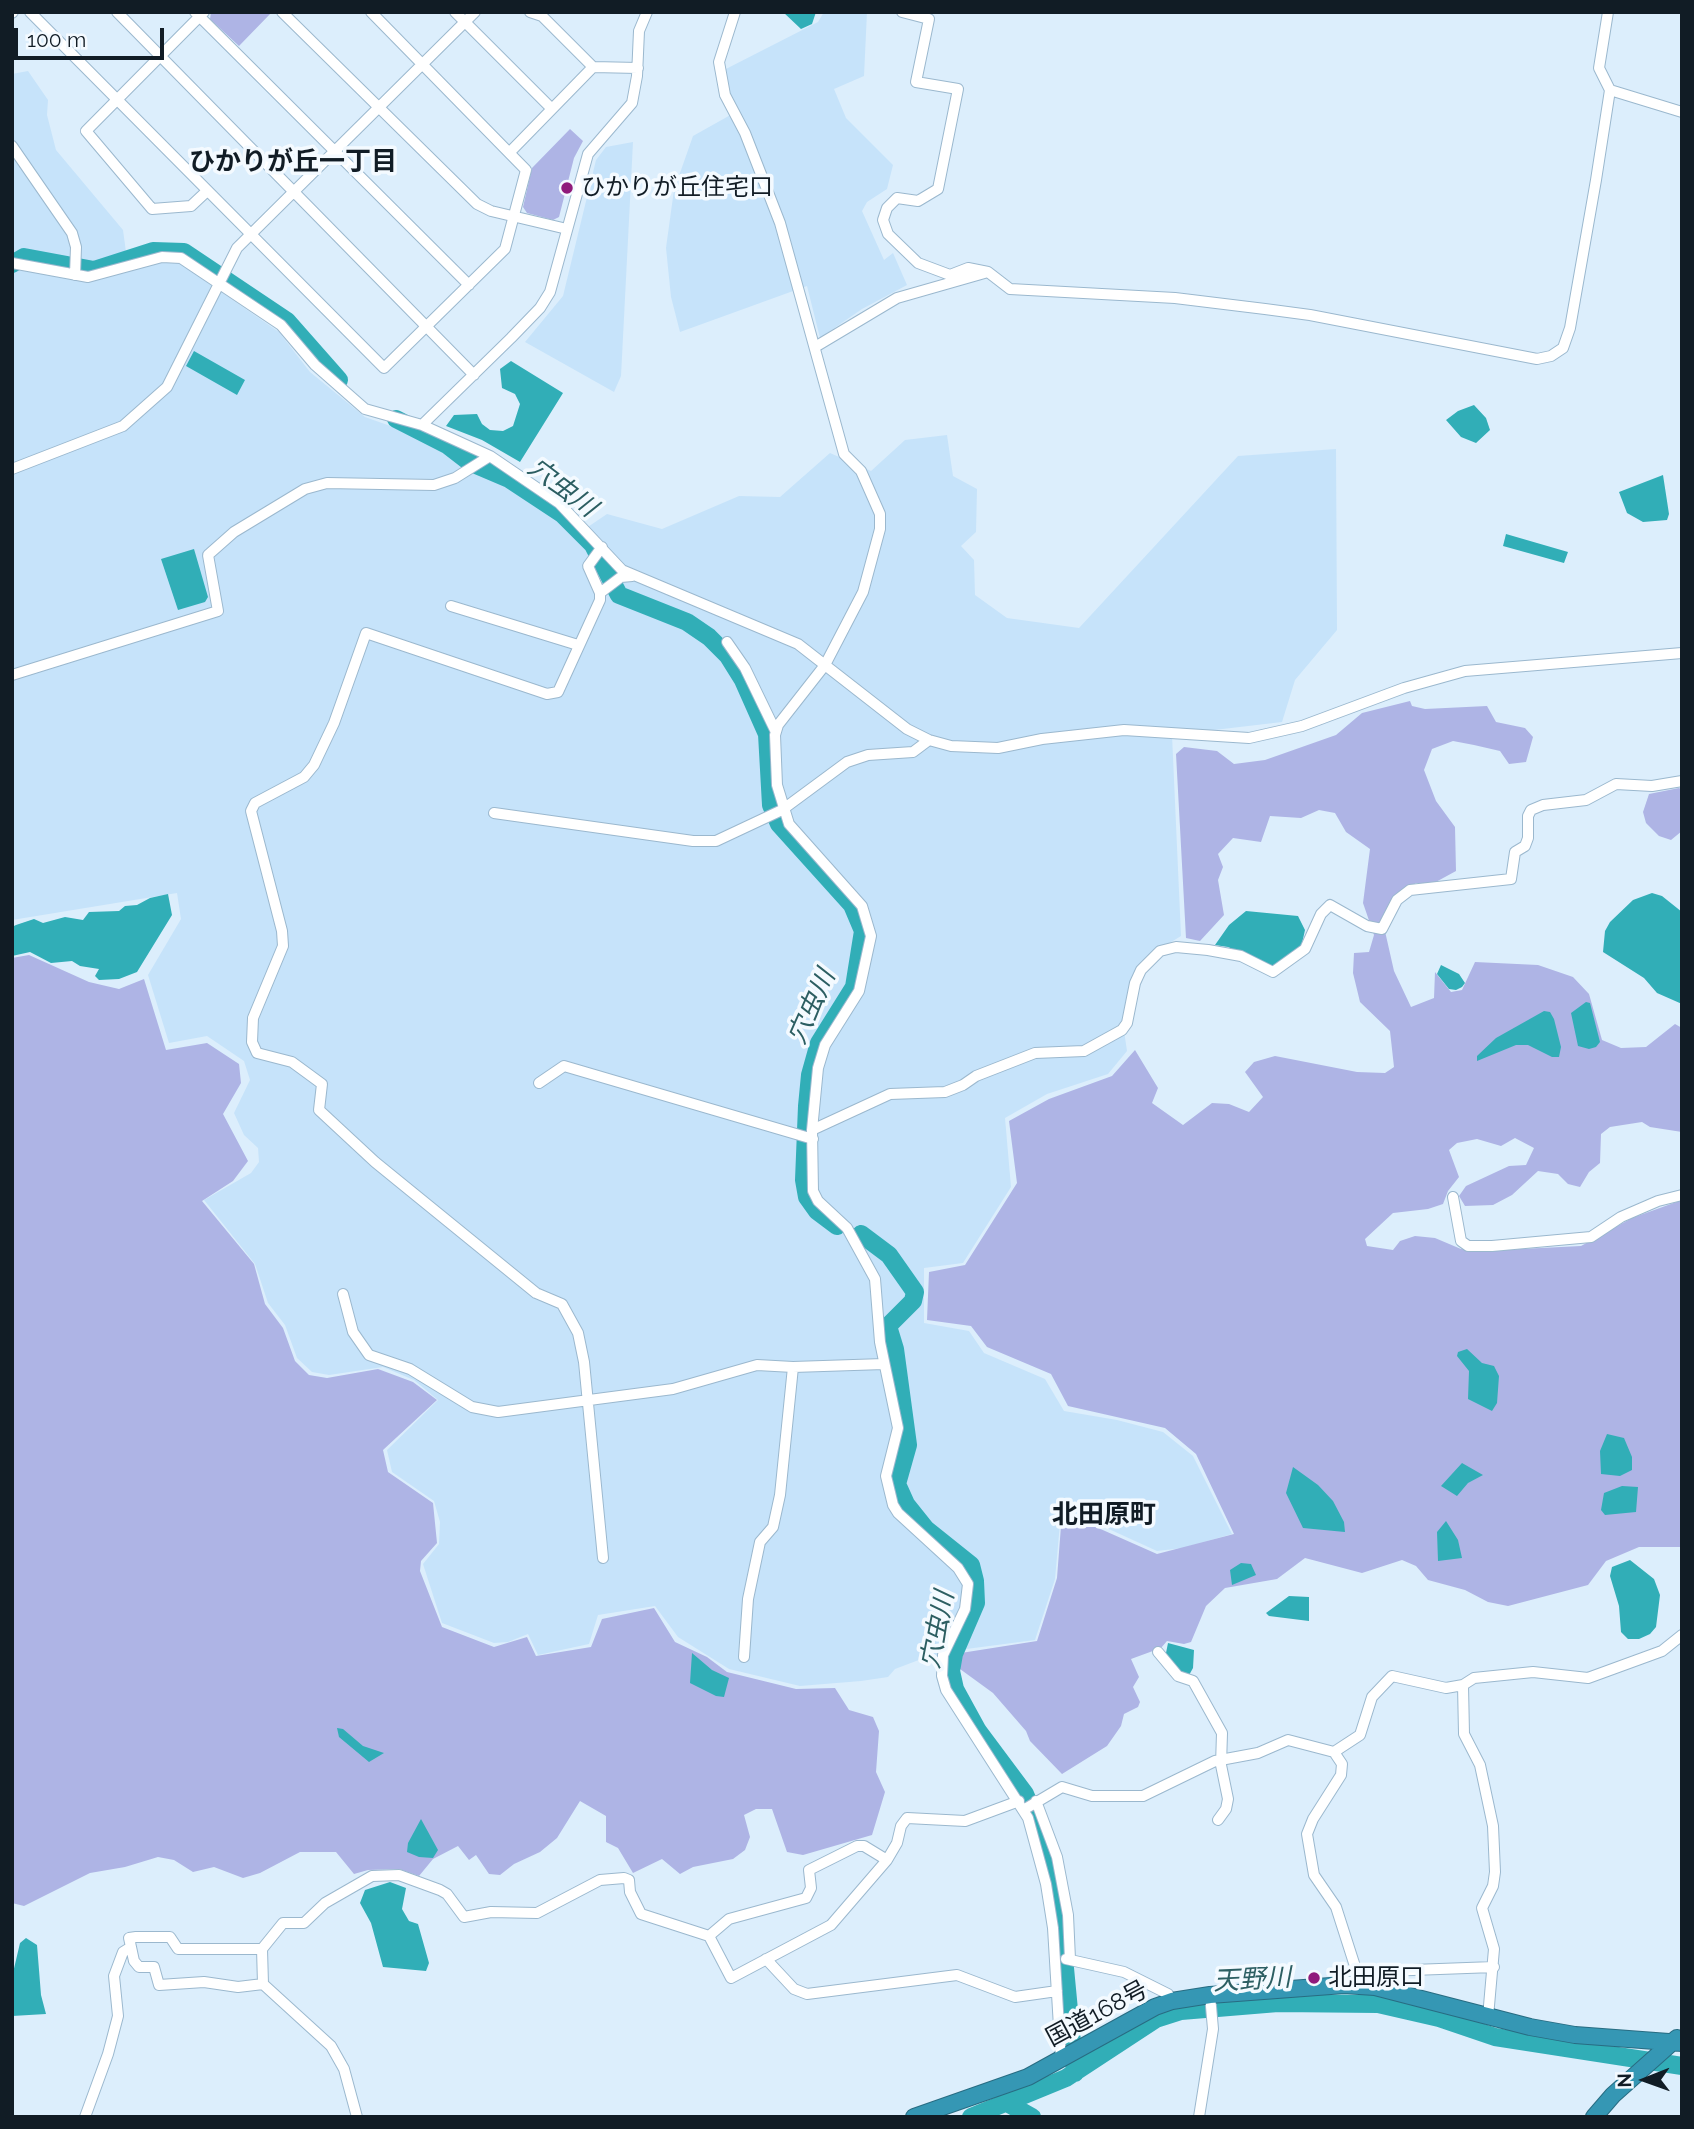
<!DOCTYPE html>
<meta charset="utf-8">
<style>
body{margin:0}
#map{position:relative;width:1694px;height:2129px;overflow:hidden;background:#dceefc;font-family:Raleway,sans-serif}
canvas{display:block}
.frame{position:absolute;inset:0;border:14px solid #111c25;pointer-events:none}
.north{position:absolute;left:1610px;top:2045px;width:70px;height:70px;-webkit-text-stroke:5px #f4faff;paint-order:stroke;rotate:269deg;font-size:19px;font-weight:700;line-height:28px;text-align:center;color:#111c25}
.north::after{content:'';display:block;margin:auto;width:24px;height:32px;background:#111c25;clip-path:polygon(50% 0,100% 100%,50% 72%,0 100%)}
.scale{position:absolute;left:14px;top:28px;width:150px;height:32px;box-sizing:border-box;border:4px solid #111c25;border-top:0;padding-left:9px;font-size:21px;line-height:24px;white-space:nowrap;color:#111c25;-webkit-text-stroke:5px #f4faff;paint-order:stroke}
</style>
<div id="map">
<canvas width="1694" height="2129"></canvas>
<div class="frame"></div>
<div class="north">N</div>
<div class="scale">100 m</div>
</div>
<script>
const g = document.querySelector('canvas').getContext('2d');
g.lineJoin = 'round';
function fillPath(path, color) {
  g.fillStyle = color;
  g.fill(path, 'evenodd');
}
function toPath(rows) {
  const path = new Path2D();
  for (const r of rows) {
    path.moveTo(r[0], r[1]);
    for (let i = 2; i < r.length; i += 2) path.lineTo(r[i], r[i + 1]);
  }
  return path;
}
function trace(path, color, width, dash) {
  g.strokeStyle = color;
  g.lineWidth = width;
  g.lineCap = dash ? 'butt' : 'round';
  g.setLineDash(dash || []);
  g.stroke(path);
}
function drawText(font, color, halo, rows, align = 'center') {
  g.font = font + ' Raleway,"Noto Sans JP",sans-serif';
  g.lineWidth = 7;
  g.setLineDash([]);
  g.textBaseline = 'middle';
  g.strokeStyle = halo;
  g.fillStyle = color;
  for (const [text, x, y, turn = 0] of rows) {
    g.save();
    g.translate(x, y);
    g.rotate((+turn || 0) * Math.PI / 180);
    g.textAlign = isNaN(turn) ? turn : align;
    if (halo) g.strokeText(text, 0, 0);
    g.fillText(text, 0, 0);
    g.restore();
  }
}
fillPath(toPath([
 [824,12,867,12,864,76,834,89,846,118,893,165,887,189,867,202,862,211,884,260,893,253,907,285,862,309,820,338,807,286,680,332,671,297,666,248,674,190,693,136,734,113,720,72,818,22],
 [28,71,48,100,47,115,56,150,123,230,128,267,163,261,176,261,185,267,279,332,310,372,365,417,444,445,468,464,515,485,579,533,607,514,662,529,739,496,780,497,830,453,871,471,905,440,947,435,953,476,977,489,976,532,961,546,974,560,975,595,1007,618,1079,628,1238,456,1336,449,1337,630,1295,680,1282,722,1172,735,1181,936,1150,955,1123,1024,1127,1051,1108,1074,1047,1094,1005,1118,1011,1187,963,1263,924,1268,924,1323,969,1331,984,1353,1045,1379,1064,1411,1117,1420,1163,1432,1193,1456,1232,1534,1183,1548,1157,1551,1100,1525,1060,1523,1055,1579,1035,1640,951,1651,951,1660,924,1658,895,1669,888,1677,861,1681,800,1686,729,1669,678,1637,655,1606,598,1615,589,1644,538,1655,528,1634,508,1642,494,1643,442,1623,423,1564,439,1544,440,1522,434,1501,392,1472,387,1450,438,1400,414,1380,383,1367,329,1375,312,1372,297,1358,285,1325,268,1303,255,1264,204,1200,251,1173,259,1162,258,1148,244,1135,234,1113,250,1080,244,1061,207,1036,169,1043,148,975,181,919,177,893,12,920,12,74],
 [633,142,621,376,614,392,525,342,563,296,596,160,606,147]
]), '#c6e3fa');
fillPath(toPath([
 [211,12,272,12,239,46,210,19],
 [570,129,583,141,574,158,559,217,553,220,527,213,523,207,532,168],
 [1410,701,1412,706,1425,709,1487,706,1496,722,1525,728,1533,737,1526,762,1509,764,1500,751,1474,745,1453,741,1432,749,1424,770,1436,801,1455,827,1456,871,1434,883,1416,883,1393,899,1382,918,1394,971,1411,1007,1434,998,1435,972,1451,992,1462,990,1475,962,1538,965,1573,977,1589,994,1602,1040,1621,1048,1646,1047,1675,1024,1682,1028,1682,1132,1650,1127,1642,1122,1610,1127,1601,1134,1600,1163,1589,1172,1580,1187,1568,1184,1558,1174,1538,1171,1512,1195,1493,1205,1465,1206,1459,1196,1466,1186,1509,1166,1526,1165,1534,1148,1515,1138,1501,1146,1477,1139,1457,1143,1449,1150,1459,1177,1448,1191,1443,1204,1428,1209,1393,1213,1365,1239,1367,1246,1393,1250,1400,1241,1415,1236,1435,1238,1461,1249,1481,1251,1581,1246,1632,1218,1682,1200,1682,1550,1681,1547,1639,1547,1606,1561,1588,1585,1508,1606,1488,1602,1465,1590,1428,1580,1416,1566,1402,1560,1362,1573,1305,1558,1277,1579,1225,1588,1206,1606,1191,1642,1184,1644,1167,1641,1161,1648,1131,1659,1139,1677,1133,1687,1140,1702,1138,1707,1124,1714,1121,1726,1107,1746,1062,1774,1030,1741,1026,1731,993,1693,960,1669,958,1661,961,1653,1037,1641,1057,1578,1061,1526,1096,1527,1157,1554,1234,1534,1196,1454,1165,1428,1068,1406,1051,1374,987,1347,971,1326,927,1320,929,1272,965,1265,1017,1183,1009,1121,1049,1099,1112,1076,1135,1050,1158,1088,1152,1103,1183,1125,1212,1103,1229,1104,1249,1112,1263,1097,1245,1072,1254,1062,1275,1056,1357,1072,1385,1073,1394,1067,1390,1031,1360,1002,1353,973,1354,953,1369,952,1374,935,1363,903,1370,849,1346,832,1335,813,1319,810,1301,818,1270,816,1261,842,1233,838,1218,854,1223,867,1218,880,1224,915,1200,941,1186,938,1176,754,1184,747,1217,751,1234,764,1265,760,1336,735,1362,713],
 [1679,788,1682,790,1682,831,1671,840,1659,836,1646,823,1643,812,1649,794],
 [29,955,89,982,119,989,144,979,166,1050,207,1043,239,1064,241,1083,223,1114,248,1161,233,1181,202,1201,254,1264,265,1304,283,1328,295,1361,309,1375,327,1378,378,1369,413,1382,437,1400,383,1450,388,1472,433,1503,437,1543,421,1561,420,1571,442,1627,494,1647,527,1637,536,1656,591,1647,602,1619,654,1608,675,1642,707,1657,727,1672,796,1689,835,1688,849,1710,873,1717,879,1731,876,1772,885,1792,872,1835,803,1855,787,1852,772,1809,756,1809,744,1815,750,1837,745,1850,733,1859,693,1867,680,1874,662,1859,633,1873,618,1848,606,1842,606,1816,580,1801,557,1838,540,1852,514,1864,500,1875,489,1874,476,1855,469,1860,458,1846,433,1859,419,1876,399,1869,368,1870,354,1874,336,1852,300,1852,260,1873,243,1878,214,1867,193,1872,174,1860,158,1857,125,1867,90,1873,24,1906,12,1903,12,958]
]), '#aeb4e5');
fillPath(toPath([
 [783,12,816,12,812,24,801,29],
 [194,351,245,380,237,395,186,366],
 [511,361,563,393,520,462,482,440,446,426,454,415,477,414,482,424,490,430,503,431,513,426,520,404,515,394,502,388,500,369],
 [1474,405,1486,418,1490,430,1476,443,1461,437,1446,420,1458,411],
 [1663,475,1669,514,1667,520,1643,522,1627,513,1619,492],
 [1506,534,1568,552,1564,563,1503,546],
 [194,549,208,597,205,602,178,610,161,559],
 [1652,893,1662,896,1682,912,1682,1004,1657,993,1644,978,1603,952,1605,931,1610,922,1633,900],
 [168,894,172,915,137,972,119,979,99,980,95,976,99,969,80,966,72,961,51,963,30,952,12,956,12,927,16,925,34,919,43,923,65,917,83,920,89,912,119,911,125,906,137,905,150,898],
 [1246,911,1298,916,1305,930,1301,948,1274,968,1228,947,1215,945,1229,925],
 [1441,965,1459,974,1465,983,1462,987,1456,990,1449,989,1437,974],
 [1586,1002,1590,1003,1600,1042,1596,1047,1589,1049,1578,1046,1571,1013],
 [1544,1011,1550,1012,1554,1019,1561,1047,1559,1057,1552,1057,1528,1045,1516,1045,1477,1061,1477,1056,1496,1038],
 [1467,1349,1482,1363,1494,1366,1499,1376,1497,1403,1492,1411,1468,1399,1469,1371,1457,1356,1458,1352],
 [1607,1434,1624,1438,1632,1457,1632,1470,1620,1476,1601,1474,1600,1451],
 [1462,1463,1483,1475,1468,1483,1457,1496,1441,1486],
 [1293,1467,1318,1485,1333,1501,1344,1522,1345,1532,1303,1528,1286,1493],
 [1622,1486,1638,1487,1636,1512,1605,1515,1601,1510,1604,1493],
 [1446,1521,1458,1540,1462,1558,1438,1561,1437,1532],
 [1630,1560,1654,1579,1660,1595,1656,1627,1650,1634,1639,1639,1628,1639,1621,1632,1619,1606,1610,1576,1612,1567],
 [1241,1563,1251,1564,1256,1575,1232,1585,1230,1570],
 [1289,1596,1309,1597,1309,1621,1269,1616,1266,1613],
 [1168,1643,1194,1650,1193,1668,1188,1677,1179,1672,1166,1653],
 [692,1653,712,1670,729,1678,724,1697,716,1696,690,1683],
 [337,1728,343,1729,363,1746,384,1753,369,1762,339,1737],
 [421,1819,438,1850,433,1858,419,1857,407,1852,408,1843],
 [390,1882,406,1888,402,1909,409,1921,418,1924,429,1963,426,1971,383,1967,371,1923,360,1903,365,1890],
 [26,1938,37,1945,41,1995,46,2014,12,2016,12,1977,20,1943]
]), '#31aeb7');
trace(toPath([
 [12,264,24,257,94,270,153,251,184,252,287,321,339,380],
 [396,419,447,445,469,462,509,479,562,514,593,545,619,595,687,622,709,637,728,656,743,680,767,734,771,805,779,824,852,905,863,931,854,987,819,1043,810,1075,807,1106,804,1180,807,1197,817,1211,837,1226],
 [861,1234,889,1255,915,1292,913,1301,888,1326,895,1349,908,1445,897,1484,906,1504,926,1529,971,1565,975,1581,976,1603,954,1654,951,1671,955,1689,978,1731,1025,1794,1041,1833,1059,1905,1075,2073],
 [1007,2103,1032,2117],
 [971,2117,1066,2078,1156,2019,1181,2011,1278,2003,1378,2004,1439,2018,1495,2037,1682,2066]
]), '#31aeb7', 18);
const minor = toPath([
 [30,12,384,368,505,249,526,170,371,12],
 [117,12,474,375],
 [195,12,469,285],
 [204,12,86,131,152,209,191,206,207,191],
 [282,12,477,204,491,211,567,229],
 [455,12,552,109],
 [530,12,542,16,593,67,638,68],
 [735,12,719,62,725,95,745,133,780,223,844,454,861,471,880,514,880,529,863,592,825,665,778,725,775,735,777,785,789,824,862,906,871,936,859,991,825,1045,818,1068,812,1130,813,1191,818,1201,847,1228,875,1279,880,1342,898,1428,886,1476,893,1505,898,1513,958,1568,968,1584,965,1609,943,1655,942,1676,946,1690,1028,1818,1046,1884,1053,1928,1061,2060],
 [902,12,929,19,916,82,958,89,938,189,918,201,897,198,887,208,883,220,888,234,918,263,950,275,968,268,988,272],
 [12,13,13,12],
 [1610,90,1682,112],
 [12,146,72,233,76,247,75,275],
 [510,152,593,67],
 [12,263,88,277,162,257,181,258,281,325,315,365,365,409,422,425,490,456,559,503,622,570,798,644,907,729,929,740,951,746,998,748,1042,739,1124,730,1249,738,1302,726,1404,688,1465,671,1682,653],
 [815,347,897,298,988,272,1010,289,1175,298,1265,309,1310,315,1537,359,1551,356,1563,348,1570,328,1596,180,1610,90,1599,68,1608,12],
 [422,425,511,338,540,308,550,292,588,154,632,103,637,76,639,31,647,12],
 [12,469,123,426,167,387,237,248,475,12],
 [600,593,588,566,602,547],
 [451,606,578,645],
 [727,642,745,668,775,730],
 [12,675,218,611,208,555,234,532,305,489,327,483,434,485,455,478,490,456],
 [494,813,693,841,716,841,782,810,847,762,868,755,913,752,929,740],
 [539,1083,564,1066,813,1139],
 [812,1130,890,1094,945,1092,963,1085,976,1076,1035,1053,1084,1051,1122,1030,1127,1023,1135,983,1141,970,1160,951,1176,947,1208,950,1241,956,1273,972,1305,949,1321,914,1330,905,1367,926,1382,929,1397,900,1410,890,1511,879,1515,852,1525,846,1528,838,1528,816,1531,810,1543,805,1586,800,1616,784,1652,786,1682,781],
 [1453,1197,1461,1241,1468,1246,1492,1246,1591,1237,1621,1217,1658,1201,1682,1195],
 [343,1294,353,1332,369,1355,410,1369,472,1407,498,1412,673,1389,757,1365,793,1367,884,1364],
 [603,1558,584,1362,578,1333,562,1304,536,1293,375,1162,319,1110,322,1084,292,1062,257,1053,252,1042,253,1018,283,946,282,931,251,811,255,803,304,777,314,765,334,723,366,633,547,694,558,692,600,600,600,593,621,577,632,576],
 [1158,1652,1178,1676,1193,1681,1222,1733,1221,1765,1228,1799,1226,1809,1218,1820],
 [744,1657,748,1599,760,1542,773,1527,780,1495,793,1367],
 [1463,1685,1464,1734,1480,1765,1493,1826,1495,1872,1493,1886,1482,1908,1494,1949,1488,2017],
 [1334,1752,1360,1735,1372,1697,1392,1676,1446,1688,1463,1685,1474,1678,1533,1672,1588,1678,1662,1651,1682,1635],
 [1036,1801,1057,1857,1068,1915,1070,1959],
 [1025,1809,1062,1787,1092,1796,1143,1796,1215,1761,1258,1753,1288,1740,1334,1752,1342,1764,1341,1775,1313,1819,1307,1834,1314,1875,1336,1907,1361,1985],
 [709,1936,729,1919,806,1898,811,1888,809,1870,857,1846,864,1846,887,1860],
 [131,1947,134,1961,139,1967,154,1967,159,1985,204,1982,238,1987,263,1984],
 [262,1949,283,1923,304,1923,325,1903,372,1876,399,1875,440,1890,447,1894,464,1917,491,1912,537,1913,600,1880,624,1878,629,1880,630,1892,641,1914,709,1936,731,1978,831,1925,887,1860,897,1843,901,1826,907,1818,965,1821,1019,1801],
 [766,1959,794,1989,807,1994,957,1975,1015,1997,1057,1991],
 [1066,1959,1124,1972,1168,1994,1172,2001],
 [1358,1972,1494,1967],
 [85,2117,108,2054,118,2016,114,1976,123,1952,131,1947,129,1938,136,1937,170,1937,178,1949,262,1949,263,1984,331,2046,344,2069,357,2117],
 [1199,2117,1213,2029,1210,1995]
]);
const highway = toPath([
 [914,2117,1028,2077,1155,2007,1172,2001,1210,1995,1344,1985,1375,1987,1530,2027,1575,2035,1682,2043],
 [1594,2117,1613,2095,1677,2038]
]);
trace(minor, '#9bb8ce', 12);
trace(highway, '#286c82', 18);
trace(minor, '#fff', 10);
trace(highway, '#3597b4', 16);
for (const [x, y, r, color] of [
 [567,188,7,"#901b7b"],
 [1314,1978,7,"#901b7b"]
]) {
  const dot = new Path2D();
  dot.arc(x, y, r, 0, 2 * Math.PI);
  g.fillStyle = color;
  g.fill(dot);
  trace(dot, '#f4faff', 2.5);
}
drawText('24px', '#111c25', '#f4faff', [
 ["ひかりが丘住宅口",581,188],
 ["北田原口",1328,1978]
], 'left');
drawText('24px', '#111c25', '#f4faff', [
 ["国道168号",1097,2014,-28]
]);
drawText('bold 26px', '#111c25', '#f4faff', [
 ["ひかりが丘一丁目",293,162],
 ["北田原町",1104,1515]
]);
drawText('italic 26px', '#2c5e62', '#f4faff', [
 ["穴虫川",562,488,37],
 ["穴虫川",812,1007,-66],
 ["穴虫川",938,1630,-79],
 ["天野川",1252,1980,-3]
]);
</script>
